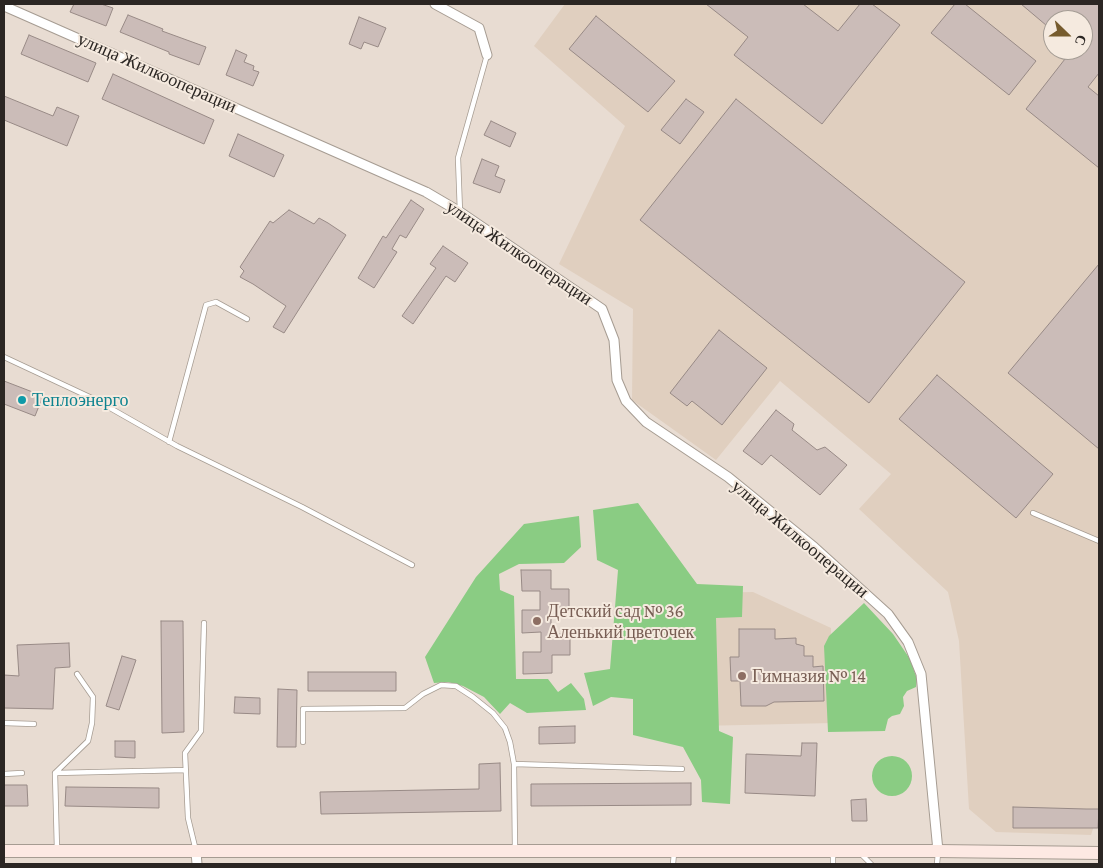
<!DOCTYPE html>
<meta charset="utf-8">
<style>
body{margin:0}
#map{position:relative;width:1103px;height:868px;overflow:hidden;background:#e8dcd2;font-family:"Crimson Pro",serif}
canvas{display:block}
.frame{position:absolute;inset:0;border:5px solid #2b2623;pointer-events:none}
.north{position:absolute;left:1043px;top:10px;width:50px;height:50px;box-sizing:border-box;background:#f5eadf;border:1px solid #a49c94;border-radius:50%;rotate:112deg;font-size:14px;font-weight:700;line-height:20px;text-align:center;color:#2b2623}
.north::after{content:'';display:block;margin:auto;width:18px;height:22px;background:#765b2d;clip-path:polygon(50% 0,100% 100%,50% 72%,0 100%)}
</style>
<div id="map">
<canvas width="1103" height="868"></canvas>
<div class="frame"></div>
<div class="north">С</div>
</div>
<script>
const g = document.querySelector('canvas').getContext('2d');
g.lineJoin = 'round';
function fillPath(path, color) {
  g.fillStyle = color;
  g.fill(path, 'evenodd');
}
function toPath(rows) {
  const path = new Path2D();
  for (const r of rows) {
    if (r.length === 3) {
      path.moveTo(r[0] + r[2], r[1]);
      path.arc(r[0], r[1], r[2], 0, 2 * Math.PI);
      continue;
    }
    path.moveTo(r[0], r[1]);
    for (let i = 2; i < r.length; i += 2) path.lineTo(r[i], r[i + 1]);
  }
  return path;
}
function trace(path, color, width, dash) {
  g.strokeStyle = color;
  g.lineWidth = width;
  g.lineCap = dash ? 'butt' : 'round';
  g.setLineDash(dash || []);
  g.stroke(path);
}
function drawText(font, color, halo, rows, align = 'center') {
  g.font = font + ' "Crimson Pro",serif';
  g.lineWidth = 4;
  g.setLineDash([]);
  g.textBaseline = 'middle';
  g.strokeStyle = halo;
  g.fillStyle = color;
  for (const [text, x, y, turn = 0] of rows) {
    g.save();
    g.translate(x, y);
    g.rotate((+turn || 0) * Math.PI / 180);
    g.textAlign = isNaN(turn) ? turn : align;
    if (halo) g.strokeText(text, 0, 0);
    g.fillText(text, 0, 0);
    g.restore();
  }
}
fillPath(toPath([
 [565,4,1099,4,1099,810,1091,835,996,832,969,809,959,641,948,592,859,509,891,474,780,381,716,460,632,400,633,309,559,264,625,126,534,46],
 [1053,20,1083,20,1083,50,1053,50],
 [753,592,831,628,833,723,653,727,651,594]
]), '#e0cfbf');
fillPath(toPath([
 [638,503,697,584,743,586,742,617,716,618,719,731,733,737,730,804,702,802,701,780,683,747,633,735,633,699,611,697,593,706,584,673,610,669,618,570,597,560,593,510],
 [579,516,581,547,564,563,519,564,499,574,500,590,514,596,516,679,548,679,558,692,571,683,584,699,586,710,527,713,510,703,500,714,484,697,463,686,448,682,434,683,425,657,476,577,524,524],
 [864,603,893,634,910,659,917,679,916,687,907,691,903,697,904,706,900,714,892,716,888,719,885,731,828,732,824,646,829,636],
 [892,776,20]
]), '#8acc83');
const building = toPath([
 [74,4,101,4,113,8,106,26,70,12,74,4],
 [706,4,803,4,838,31,860,4,872,4,900,25,822,124,734,55,748,37,706,4],
 [955,4,965,4,1036,61,1009,95,931,33,955,4],
 [1021,4,1099,4,1099,73,1088,87,1099,96,1099,168,1026,109,1072,50,1083,50,1083,20,1053,20,1053,31,1021,4],
 [128,15,163,29,162,31,206,47,199,65,169,54,169,52,120,32,128,15],
 [596,16,675,81,648,112,569,49,596,16],
 [359,17,386,28,378,47,364,42,361,49,349,44,359,17],
 [29,35,96,63,88,82,21,54,29,35],
 [236,50,247,55,244,62,254,66,253,70,259,72,253,86,226,75,236,50],
 [113,74,214,120,204,144,102,99,113,74],
 [4,96,53,116,57,107,79,116,67,146,4,120,4,96],
 [686,99,704,112,680,144,661,130,686,99],
 [736,99,965,282,869,403,640,220,736,99],
 [491,121,516,133,510,147,484,135,491,121],
 [238,134,284,155,274,177,229,156,238,134],
 [482,159,499,166,495,176,505,180,500,193,473,183,482,159],
 [411,200,424,209,406,238,400,235,392,249,397,252,374,288,358,278,383,236,386,238,411,200],
 [289,210,314,224,319,218,328,223,346,235,284,333,273,327,286,306,253,284,240,277,244,271,240,267,270,221,273,223,289,210],
 [443,246,468,263,455,282,446,276,413,324,402,316,436,268,430,264,443,246],
 [1099,264,1099,449,1008,373,1099,264],
 [719,330,767,368,722,425,692,401,687,406,670,393,719,330],
 [937,375,1053,474,1016,518,899,419,937,375],
 [4,381,43,396,35,416,4,404,4,381],
 [776,410,794,424,792,430,817,450,825,447,847,465,820,495,771,455,762,465,743,451,776,410],
 [521,570,551,570,551,589,569,589,569,609,551,609,551,634,570,634,570,655,552,655,552,673,523,674,523,652,541,652,541,632,522,633,522,610,540,610,540,591,522,591,521,570],
 [161,621,183,621,184,732,162,733,161,621],
 [739,629,775,629,775,639,796,638,796,644,804,646,804,656,813,656,813,667,823,666,824,701,774,702,766,706,741,706,740,681,731,681,730,657,739,657,739,629],
 [69,643,70,667,55,668,53,709,4,708,4,675,19,676,17,645,69,643],
 [122,656,136,660,119,710,106,706,122,656],
 [308,672,396,672,396,691,308,691,308,672],
 [278,689,297,690,296,747,277,747,278,689],
 [235,697,260,698,260,714,234,713,235,697],
 [575,726,575,743,539,744,539,727,575,726],
 [115,741,135,741,135,758,115,757,115,741],
 [802,743,817,743,815,796,745,793,746,754,801,756,802,743],
 [500,763,501,811,321,814,320,792,479,789,479,764,500,763],
 [691,783,691,805,531,806,531,784,691,783],
 [4,785,27,785,28,806,4,806,4,785],
 [66,787,159,788,159,808,65,806,66,787],
 [866,799,867,821,852,821,851,800,866,799],
 [1013,807,1086,809,1099,809,1098,828,1013,828,1013,807]
]);
fillPath(building, '#cbbcb8');
trace(building, '#988a86', 1);
const lane = toPath([
 [460,212,458,158,487,55],
 [4,357,96,400,177,446,302,507,412,565],
 [169,442,206,305,216,302,247,319],
 [1033,513,1099,541],
 [4,723,34,724],
 [303,742,303,709,405,708,423,694,441,685,456,686,473,697,493,713,505,728,510,742,514,764],
 [55,773,88,741,92,723,93,697,77,674],
 [4,774,22,773],
 [57,850,55,773,186,770],
 [515,850,514,764,682,769],
 [196,851,188,818,185,753,201,731,204,623],
 [833,853,833,864],
 [860,853,871,864],
 [673,864,674,853],
 [937,864,938,853]
]);
const street = toPath([
 [435,4,479,28,487,55],
 [4,6,426,192,460,212,602,309,614,340,617,380,626,401,646,422,728,477,814,547,888,614,908,642,921,674,938,851],
 [196,852,197,864]
]);
const secondary = toPath([
 [4,851,938,851,1099,853]
]);
trace(lane, '#a69c92', 6);
trace(street, '#a69c92', 11);
trace(secondary, '#a69c92', 14);
trace(lane, '#fff', 4.5);
trace(street, '#fff', 9);
trace(secondary, '#fde9e3', 12);
for (const [x, y, r, color] of [
 [22,400,5,"#0f9aa8"],
 [537,621,5,"#8d6e63"],
 [742,676,5,"#8d6e63"]
]) {
  const dot = new Path2D();
  dot.arc(x, y, r, 0, 2 * Math.PI);
  g.fillStyle = color;
  g.fill(dot);
  trace(dot, '#f5eadf', 2);
}
drawText('18px', '#2b2623', '#f5eadf', [
 ["улица Жилкооперации",157,73,24],
 ["улица Жилкооперации",519,253,34],
 ["улица Жилкооперации",800,539,40]
]);
drawText('18px', '#0d838f', '#f5eadf', [
 ["Теплоэнерго",32,400]
], 'left');
drawText('18px', '#785e54', '#f5eadf', [
 ["Детский сад № 36",547,611],
 ["Аленький цветочек",547,632],
 ["Гимназия № 14",752,676]
], 'left');
</script>
